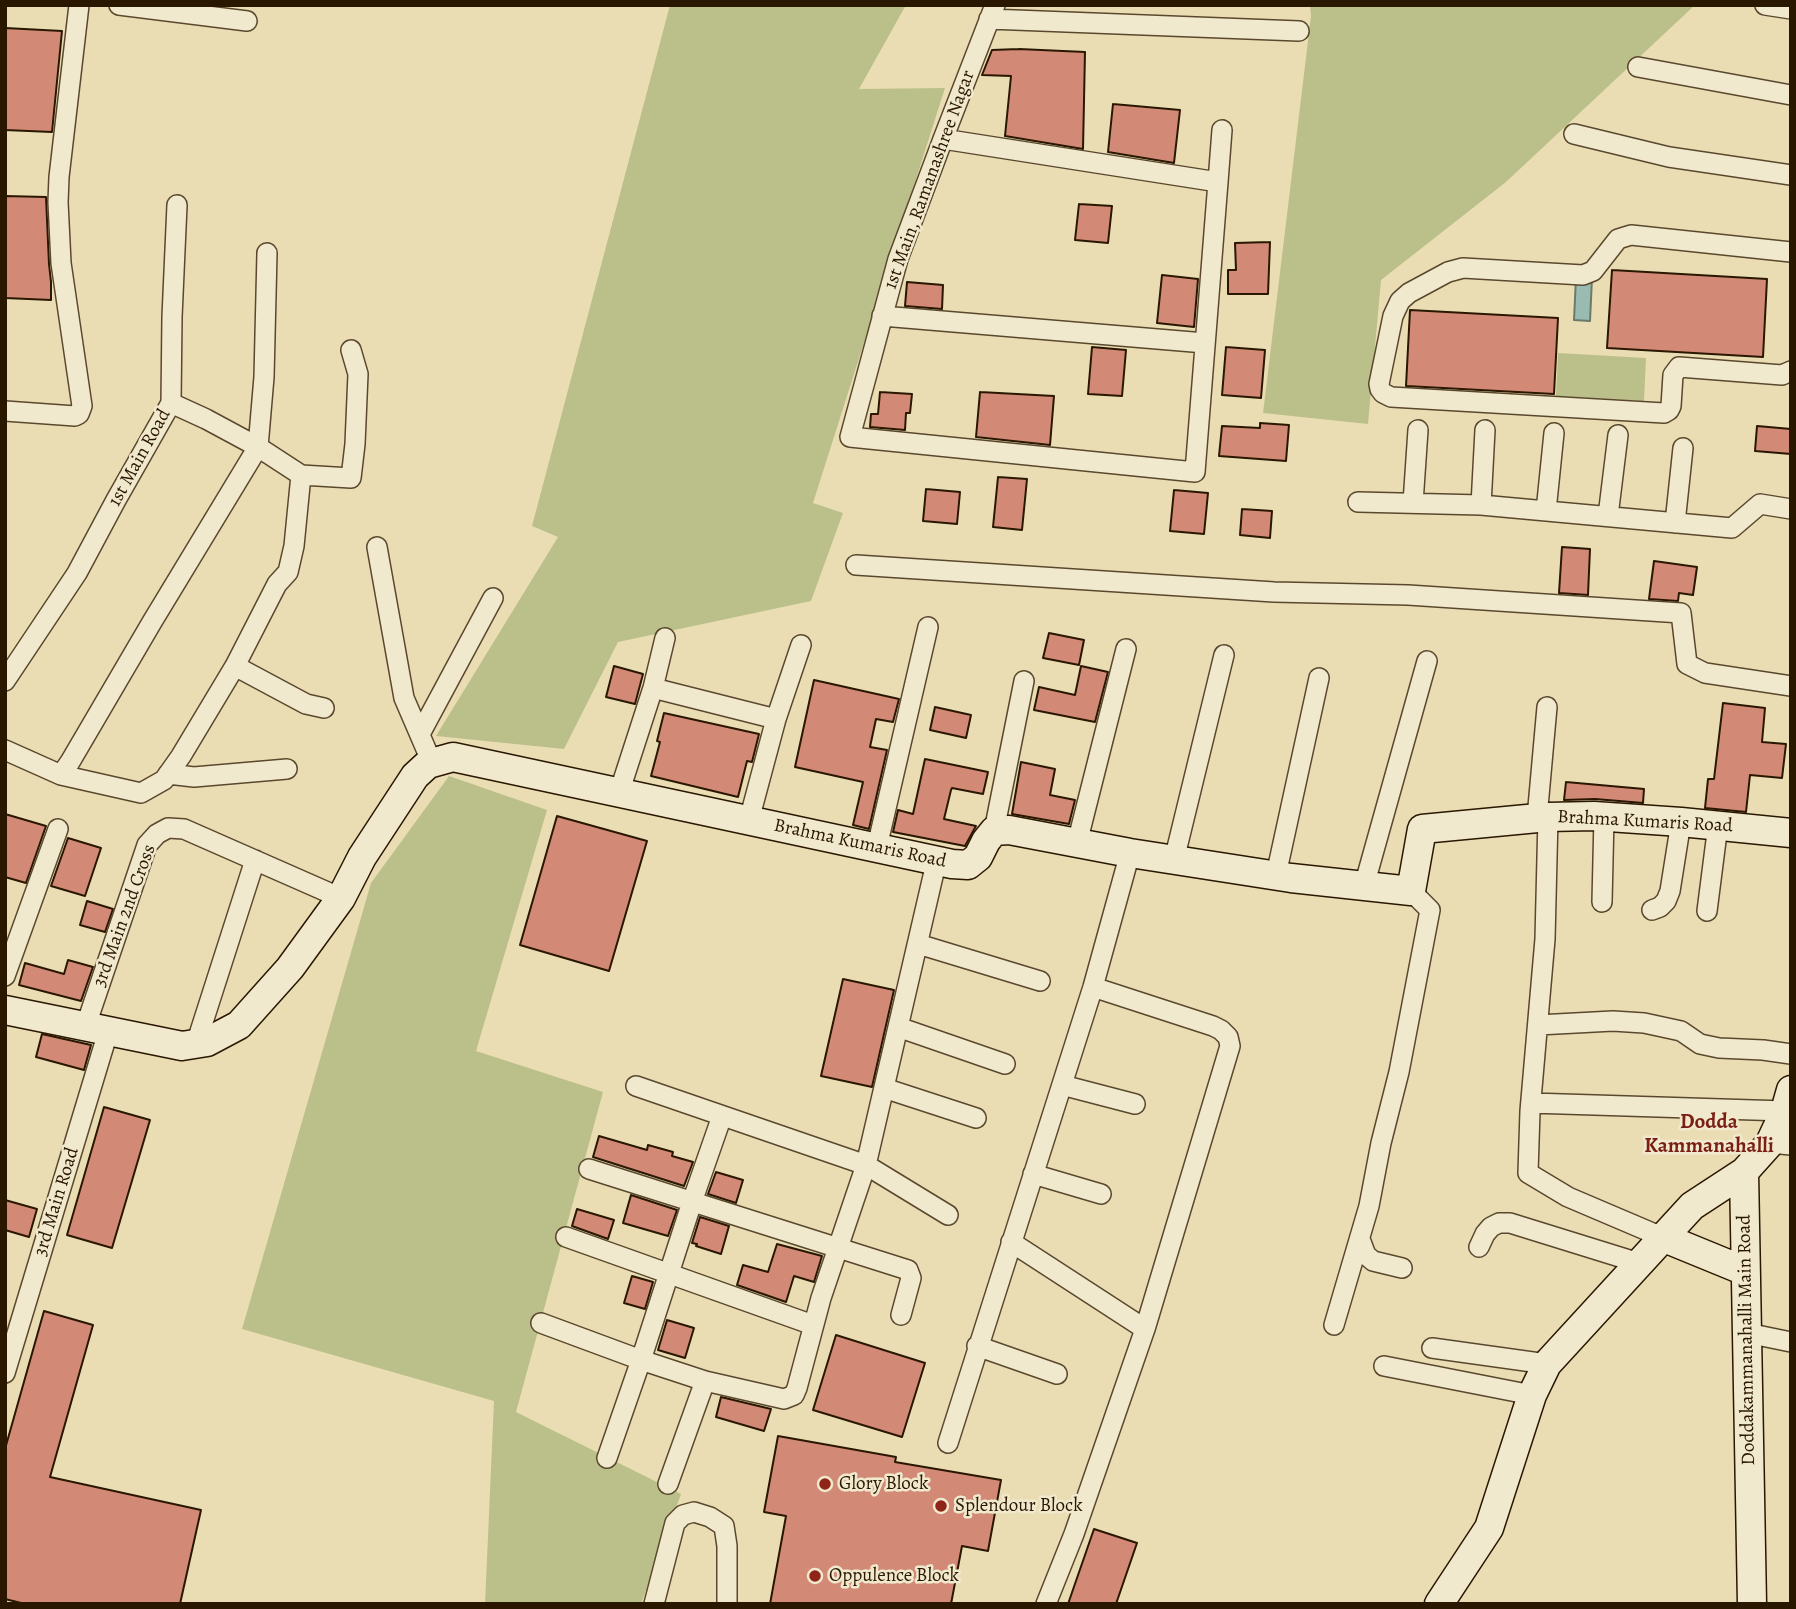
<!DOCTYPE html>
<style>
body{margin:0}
#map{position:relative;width:1796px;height:1609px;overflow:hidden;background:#eaddb4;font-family:Alegreya,serif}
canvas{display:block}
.frame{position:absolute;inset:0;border:7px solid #2a1700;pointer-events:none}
</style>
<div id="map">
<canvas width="1796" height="1609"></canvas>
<div class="frame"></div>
</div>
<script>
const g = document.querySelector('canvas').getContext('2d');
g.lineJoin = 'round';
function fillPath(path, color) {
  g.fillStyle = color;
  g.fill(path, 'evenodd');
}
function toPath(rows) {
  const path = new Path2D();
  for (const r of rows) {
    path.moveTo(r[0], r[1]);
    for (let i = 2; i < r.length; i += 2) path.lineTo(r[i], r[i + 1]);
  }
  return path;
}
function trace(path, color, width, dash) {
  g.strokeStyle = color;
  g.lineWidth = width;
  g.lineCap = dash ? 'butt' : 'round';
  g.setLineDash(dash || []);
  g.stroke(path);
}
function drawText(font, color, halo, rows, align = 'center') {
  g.font = font + ' Alegreya,serif';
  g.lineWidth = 5;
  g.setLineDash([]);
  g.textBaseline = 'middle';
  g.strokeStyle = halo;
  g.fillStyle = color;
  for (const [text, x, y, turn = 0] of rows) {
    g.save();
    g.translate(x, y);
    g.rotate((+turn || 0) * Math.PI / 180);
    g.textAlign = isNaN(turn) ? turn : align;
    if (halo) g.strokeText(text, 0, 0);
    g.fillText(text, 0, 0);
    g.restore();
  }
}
fillPath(toPath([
 [670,5,906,5,859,89,945,88,813,503,843,513,811,601,618,642,564,749,436,736,558,537,532,526],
 [1310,5,1695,5,1506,182,1381,280,1368,424,1263,413,1311,16],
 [1558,353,1646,358,1644,401,1556,396],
 [449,776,547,810,476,1051,603,1092,516,1412,681,1494,641,1604,485,1604,494,1401,242,1329,371,883]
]), '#bbc08a');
const water = toPath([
 [1576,277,1592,278,1590,321,1574,320,1576,277]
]);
fillPath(water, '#98bbb2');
trace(water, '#6c796b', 2);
const building = toPath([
 [5,28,62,31,52,132,5,130,5,28],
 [1019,49,1085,52,1083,149,1005,136,1011,76,982,75,992,50,1019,49],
 [1113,104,1180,110,1174,163,1108,152,1113,104],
 [5,196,46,197,49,264,51,282,51,300,5,298,5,196],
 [1079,204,1112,206,1108,243,1075,240,1079,204],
 [1270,242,1268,294,1228,294,1228,270,1236,270,1235,243,1270,242],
 [1612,270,1767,279,1763,357,1607,348,1612,270],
 [1162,275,1198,279,1194,327,1157,323,1162,275],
 [907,282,943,285,942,309,905,306,907,282],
 [1410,310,1558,318,1554,394,1406,386,1410,310],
 [1092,347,1126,350,1122,396,1088,394,1092,347],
 [1226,347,1265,350,1261,398,1222,395,1226,347],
 [880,392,912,394,910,413,906,413,905,430,870,427,871,414,878,414,880,392],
 [980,392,1054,396,1050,445,976,437,980,392],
 [1260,423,1289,425,1286,461,1219,456,1222,426,1260,428,1260,423],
 [1757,426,1791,429,1791,454,1755,451,1757,426],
 [998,477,1027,479,1022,530,993,527,998,477],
 [926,489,960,492,957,524,923,521,926,489],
 [1174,490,1208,493,1204,534,1170,531,1174,490],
 [1242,509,1272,511,1270,538,1240,535,1242,509],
 [1562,547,1590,549,1588,595,1559,593,1562,547],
 [1654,561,1697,567,1693,595,1679,593,1678,601,1649,599,1654,561],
 [1049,633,1084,640,1079,665,1043,658,1049,633],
 [614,666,643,674,635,704,606,697,614,666],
 [1081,666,1108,672,1095,722,1034,710,1039,687,1075,695,1081,666],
 [814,680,899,699,893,722,876,719,870,747,887,750,869,829,853,825,863,782,795,767,814,680],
 [1723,703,1765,708,1762,742,1786,744,1782,778,1750,775,1746,812,1705,808,1708,779,1714,779,1723,703],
 [935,707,971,715,966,738,930,730,935,707],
 [664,713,759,734,752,762,747,761,738,797,651,776,660,742,657,741,664,713],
 [925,759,988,772,983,794,952,788,951,790,944,819,976,826,965,846,893,832,898,810,913,814,925,759],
 [1021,762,1055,769,1050,795,1075,800,1069,824,1012,814,1021,762],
 [1566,782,1644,789,1643,803,1595,799,1564,800,1566,782],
 [5,814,46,826,26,883,5,877,5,814],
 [557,816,647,841,609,971,520,945,557,816],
 [68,838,101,848,85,896,51,886,68,838],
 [87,901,113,909,105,932,80,925,87,901],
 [68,960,93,967,81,1001,19,985,25,963,64,974,68,960],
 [843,979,894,990,872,1087,821,1076,843,979],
 [42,1034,91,1045,84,1070,36,1057,42,1034],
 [104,1107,150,1120,112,1248,67,1235,104,1107],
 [599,1136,647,1150,648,1145,673,1152,672,1156,693,1162,684,1186,593,1157,599,1136],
 [716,1172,743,1180,736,1203,708,1194,716,1172],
 [631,1195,677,1210,668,1236,623,1223,631,1195],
 [5,1200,37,1209,29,1237,5,1230,5,1200],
 [577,1209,614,1220,608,1239,572,1226,577,1209],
 [700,1217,729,1226,721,1254,696,1246,697,1244,692,1243,700,1217],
 [777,1244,822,1256,814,1282,794,1276,786,1302,737,1285,743,1265,768,1272,777,1244],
 [632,1276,653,1282,645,1309,624,1303,632,1276],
 [44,1311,93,1325,50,1477,201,1510,180,1604,25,1604,5,1599,5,1449,44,1311],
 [667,1320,694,1328,685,1358,658,1350,667,1320],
 [836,1335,925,1363,902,1437,813,1410,836,1335],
 [721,1397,771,1409,764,1431,716,1417,721,1397],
 [778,1436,896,1457,895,1462,1001,1480,988,1551,962,1546,951,1604,770,1604,786,1516,764,1512,778,1436],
 [1094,1529,1137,1543,1116,1604,1068,1604,1094,1529]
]);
fillPath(building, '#d28976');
trace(building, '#2a1700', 2);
const street = toPath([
 [119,5,247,21],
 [1765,5,1791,9],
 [989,19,1299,31],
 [1638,67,1791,95],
 [1574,134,1669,157,1791,175],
 [943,139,1218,182,1195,472,850,437,898,259,943,139,995,5],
 [1218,182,1222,130],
 [1791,252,1631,235,1618,239,1593,271,1583,275,1463,268,1448,272,1409,293,1400,301,1393,316,1379,384,1380,389,1383,393,1391,397,1664,413,1669,410,1671,406,1673,375,1679,367,1782,375,1791,371],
 [882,316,1205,343],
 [171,403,206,419,258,447,301,475,294,546,288,572,277,584,235,666],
 [5,411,75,416,79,414,82,406,61,263,58,202,59,177,79,5],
 [301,475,351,478,355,444,358,374,351,350],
 [1358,502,1481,505,1732,528,1760,504,1791,509],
 [1413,503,1418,430],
 [1481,505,1485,430],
 [1546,511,1554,433],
 [1608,516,1618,435],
 [1675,523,1683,448],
 [377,547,404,698,432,763],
 [856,565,1274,592,1408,595,1681,613,1687,664,1705,673,1791,686],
 [5,681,77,573,116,500,171,403,172,317,177,205],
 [653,688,665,638],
 [420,734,493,598],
 [5,750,61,775,141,793,164,780,181,756,235,666,306,704,324,708],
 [168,774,194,777,287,769],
 [61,775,70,762,152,622,258,447,264,377,267,253],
 [619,793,653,688,776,719],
 [1548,817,1545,939,1530,1111,1528,1173,1568,1197,1662,1237],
 [1537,818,1547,707],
 [749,820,776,719,801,645],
 [994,831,1024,681],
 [1077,843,1126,649],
 [877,847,928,627],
 [1174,860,1224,655],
 [1276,875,1319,678],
 [1364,886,1427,661],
 [1602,902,1604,817],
 [1652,910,1660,907,1666,901,1670,891,1681,822],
 [1707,911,1718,825],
 [918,944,1040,981],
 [5,976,58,829],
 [1093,987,1213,1026,1221,1030,1228,1037,1230,1046,1145,1329],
 [1538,1025,1613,1021,1644,1023,1681,1031,1700,1044,1719,1048,1763,1050,1791,1054],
 [898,1027,1005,1064],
 [85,1028,147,845,157,834,168,828,184,829,341,898],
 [196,1044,255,860],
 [1062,1085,1135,1104],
 [636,1086,866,1165,948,1215],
 [884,1088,976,1118],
 [1531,1103,1785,1111],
 [722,1116,692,1202,641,1360,705,1381,784,1399,794,1395,797,1388,821,1298,866,1165,937,859],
 [1770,1143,1791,1145],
 [589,1169,908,1270,911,1278,901,1315],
 [1033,1174,1101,1194],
 [566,1237,813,1325],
 [1360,1239,1366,1255,1373,1261,1402,1268],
 [1011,1242,1145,1329,1074,1534,1046,1604],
 [1479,1247,1485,1234,1491,1227,1499,1223,1510,1223,1639,1263],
 [541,1323,641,1360,607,1458],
 [1334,1325,1369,1206,1381,1143,1399,1072,1430,910,1411,891],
 [1747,1333,1791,1342],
 [977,1346,1057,1374],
 [1432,1348,1547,1364],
 [1384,1366,1532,1395],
 [5,1373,108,1032],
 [948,1443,1093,987,1130,853],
 [668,1484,705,1381],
 [654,1604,675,1523,683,1515,694,1512,710,1517,724,1526,727,1546,727,1604]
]);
const secondary = toPath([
 [5,1010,182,1046,207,1042,239,1025,290,968,341,898,362,857,415,776,428,764,453,757,952,864,968,865,978,857,986,841,994,831,1009,830,1130,853,1291,878,1411,891,1422,829,1548,817,1594,816,1681,822,1791,833],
 [1744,1172,1752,1604],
 [1662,1237,1745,1271],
 [1439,1604,1489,1528,1532,1395,1547,1364,1692,1206,1744,1172,1770,1143,1785,1111,1791,1090]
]);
trace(street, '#5a482d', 22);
trace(secondary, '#2a1700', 31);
trace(street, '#f1e9ce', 19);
trace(secondary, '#f1e9ce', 28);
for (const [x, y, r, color] of [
 [825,1484,7,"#8f2418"],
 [941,1506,7,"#8f2418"],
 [815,1576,7,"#8f2418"]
]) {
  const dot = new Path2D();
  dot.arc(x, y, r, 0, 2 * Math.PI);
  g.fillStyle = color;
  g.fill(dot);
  trace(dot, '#f1e9ce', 2.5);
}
drawText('19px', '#2a1700', '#f1e9ce', [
 ["1st Main, Ramanashree Nagar",930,180,-70],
 ["1st Main Road",140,458,-61],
 ["Brahma Kumaris Road",1645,822,3],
 ["Brahma Kumaris Road",860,844,12],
 ["3rd Main 2nd Cross",125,916,-70],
 ["3rd Main Road",57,1202,-73],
 ["Doddakammanahalli Main Road",1747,1340,-91]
]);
drawText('19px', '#2a1700', '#f1e9ce', [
 ["Glory Block",839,1484],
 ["Splendour Block",955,1506],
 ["Oppulence Block",829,1576]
], 'left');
drawText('bold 21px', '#7a1f14', '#f1e9ce', [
 ["Dodda",1709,1123],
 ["Kammanahalli",1709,1147]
]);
</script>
